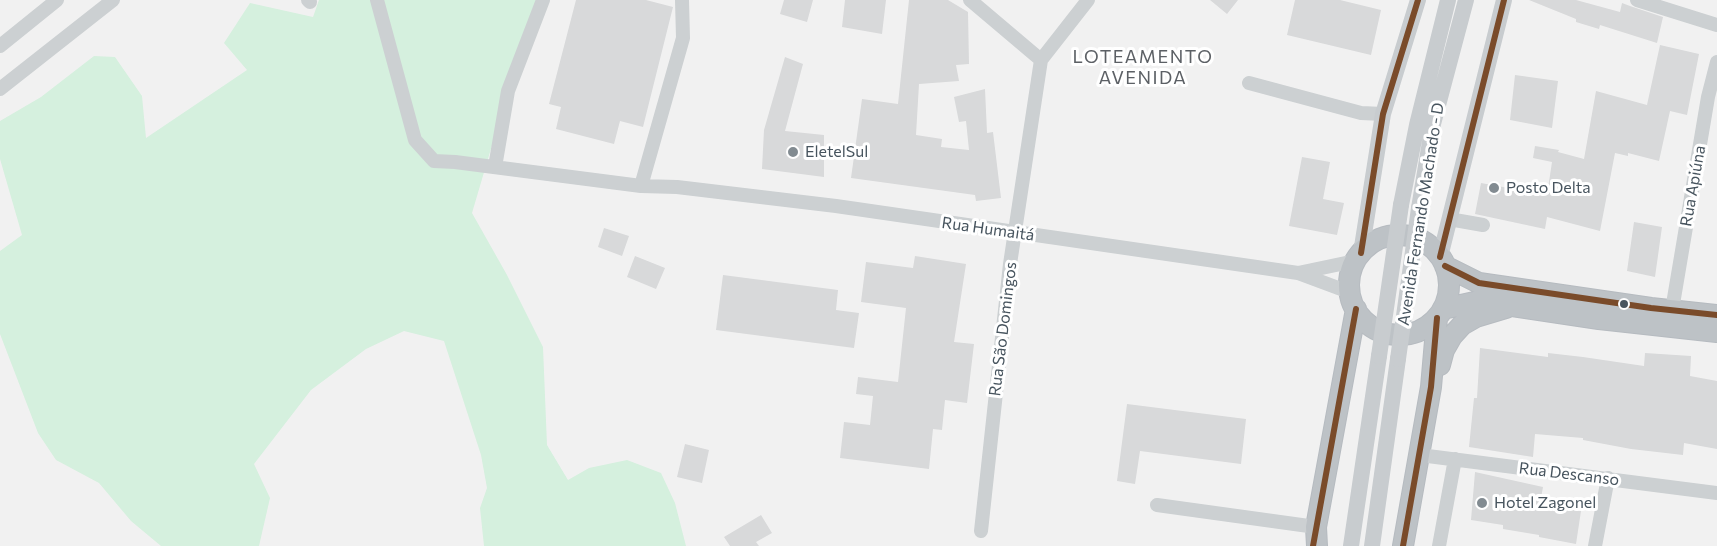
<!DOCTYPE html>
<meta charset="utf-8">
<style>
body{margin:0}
canvas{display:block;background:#f1f1f1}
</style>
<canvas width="1717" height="546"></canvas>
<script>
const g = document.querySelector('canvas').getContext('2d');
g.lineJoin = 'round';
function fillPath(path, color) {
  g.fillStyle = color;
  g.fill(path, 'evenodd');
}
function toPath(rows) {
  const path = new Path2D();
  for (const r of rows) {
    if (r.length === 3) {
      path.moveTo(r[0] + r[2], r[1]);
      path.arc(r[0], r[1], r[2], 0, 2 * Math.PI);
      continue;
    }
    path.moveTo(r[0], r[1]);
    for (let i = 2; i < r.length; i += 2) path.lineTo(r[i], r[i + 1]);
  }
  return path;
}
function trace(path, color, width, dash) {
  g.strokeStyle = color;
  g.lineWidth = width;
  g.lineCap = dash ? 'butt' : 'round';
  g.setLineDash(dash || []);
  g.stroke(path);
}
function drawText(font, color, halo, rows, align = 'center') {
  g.font = font + ' Commissioner,sans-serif';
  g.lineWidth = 6;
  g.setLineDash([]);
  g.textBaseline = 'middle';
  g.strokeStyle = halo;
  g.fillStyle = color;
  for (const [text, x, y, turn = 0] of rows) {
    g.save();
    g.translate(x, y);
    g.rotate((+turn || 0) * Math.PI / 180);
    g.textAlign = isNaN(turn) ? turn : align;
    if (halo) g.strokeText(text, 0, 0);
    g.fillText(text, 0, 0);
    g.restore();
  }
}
fillPath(toPath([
 [319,0,543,0,508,91,472,213,507,275,543,347,547,445,568,480,589,468,627,460,661,473,675,503,686,546,484,546,480,508,487,488,481,455,444,341,404,331,366,349,311,390,254,464,270,498,259,546,161,546,131,521,99,483,56,460,38,433,0,334,0,251,22,235,0,159,0,121,41,97,94,56,115,57,142,96,146,138,247,70,224,43,250,3,313,17]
]), '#d5f0de');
fillPath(toPath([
 [576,0,646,0,673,7,643,127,620,121,614,144,556,129,561,107,549,104],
 [784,0,813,0,807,22,780,14],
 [845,0,886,0,882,34,842,27],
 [909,0,948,0,968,12,969,64,956,65,959,81,919,84,916,135,942,139,941,147,969,150,966,121,959,122,954,97,985,89,987,133,993,132,1001,198,976,201,975,195,851,178,862,99,898,104],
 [1210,0,1238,0,1227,14],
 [1295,0,1340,0,1381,10,1371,55,1287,35],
 [1529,0,1576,0,1620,12,1622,3,1630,6,1663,17,1657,43,1600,25,1599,29,1576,22,1576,19],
 [1660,45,1699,54,1687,115,1670,111,1659,161,1628,153,1628,156,1615,153,1600,231,1547,217,1545,229,1475,214,1481,183,1547,195,1552,162,1533,158,1535,146,1559,150,1558,152,1584,159,1596,91,1647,105],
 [785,57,803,64,785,131,824,135,824,177,762,169,764,130],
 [1515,75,1558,81,1552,128,1510,120],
 [1302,157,1330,162,1323,199,1344,203,1337,235,1289,226],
 [1634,222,1662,227,1655,277,1627,271],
 [604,228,629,236,622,256,598,247],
 [635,256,665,268,656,289,627,277],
 [915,256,966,264,954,342,974,344,967,403,945,400,942,430,933,429,929,469,840,458,844,422,870,425,873,396,856,394,858,377,898,382,906,308,861,302,866,262,913,268],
 [723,275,838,290,836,310,859,313,854,348,716,330],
 [1480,348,1548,357,1548,353,1583,357,1644,366,1645,353,1691,356,1690,376,1717,381,1717,449,1684,443,1683,455,1631,449,1583,440,1583,438,1535,434,1533,457,1469,447,1474,398,1477,398],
 [1127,404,1246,419,1241,464,1140,451,1135,484,1117,481],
 [685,444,709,450,702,483,677,477],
 [1475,472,1543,487,1540,504,1581,511,1576,544,1539,537,1539,535,1503,529,1503,525,1471,520],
 [761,515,772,533,756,542,759,546,730,546,724,537]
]), '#d8d9da');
const highway = toPath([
 [1399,285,50],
 [1445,266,1479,283,1651,308,1717,315],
 [1443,309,1479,301,1599,319,1717,332],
 [1440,365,1444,350,1452,336,1462,325,1476,317,1506,308],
 [1317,546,1316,527,1356,309],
 [1403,546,1431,387,1437,318]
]);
trace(highway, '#b6bbc0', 22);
trace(toPath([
 [308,0,310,2],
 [377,0,415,140,434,161,455,162,641,186,677,187,836,206,1298,273,1349,292],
 [970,0,1041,60],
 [1637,0,1717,25],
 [0,46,57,0],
 [1249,83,1361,113,1383,114],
 [0,89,113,0],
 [495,167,508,91,543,0],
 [641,186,683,38,682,0],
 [1449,219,1483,225],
 [1298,273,1355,261],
 [1672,310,1708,97,1717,62],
 [1420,455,1717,493],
 [1157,505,1316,527],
 [981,531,1010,264,1041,60,1088,0],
 [1439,546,1455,459],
 [1595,546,1608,478]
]), '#ccd0d2', 14);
trace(toPath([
 [1401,205,1417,125,1448,0],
 [1419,208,1433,124,1466,0],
 [1361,253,1383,114,1418,0],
 [1440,257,1504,0],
 [1351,546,1379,356],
 [1372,546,1398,359]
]), '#c8cccf', 16);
trace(highway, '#bdc2c6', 20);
trace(toPath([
 [1379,356,1401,205],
 [1398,359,1419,208]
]), '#c8cccf', 16);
trace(toPath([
 [1361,253,1383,114,1418,0],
 [1440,257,1504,0],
 [1445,266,1479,283,1651,308,1717,315],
 [1313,546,1356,309],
 [1403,546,1431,387,1437,318]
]), '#7a4b2a', 6);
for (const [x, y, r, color] of [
 [793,152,6,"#828b91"],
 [1494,188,6,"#828b91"],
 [1624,304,5,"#47545e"],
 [1482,503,6,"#828b91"]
]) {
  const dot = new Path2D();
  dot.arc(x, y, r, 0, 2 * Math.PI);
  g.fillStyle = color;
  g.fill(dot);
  trace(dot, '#fff', 2);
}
drawText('16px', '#47545e', '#fff', [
 ["EletelSul",805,152],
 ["Posto Delta",1506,188],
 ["Hotel Zagonel",1494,503]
], 'left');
drawText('16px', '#47545e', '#fff', [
 ["Rua Apiúna",1693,186,-80],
 ["Avenida Fernando Machado - D",1421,214,-81],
 ["Rua Humaitá",988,229,8],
 ["Rua São Domingos",1003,329,-83],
 ["Rua Descanso",1569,474,7]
]);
g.letterSpacing = '1.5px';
drawText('18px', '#5c6065', '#fff', [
 ["LOTEAMENTO",1143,57],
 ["AVENIDA",1143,78]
]);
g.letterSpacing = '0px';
</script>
